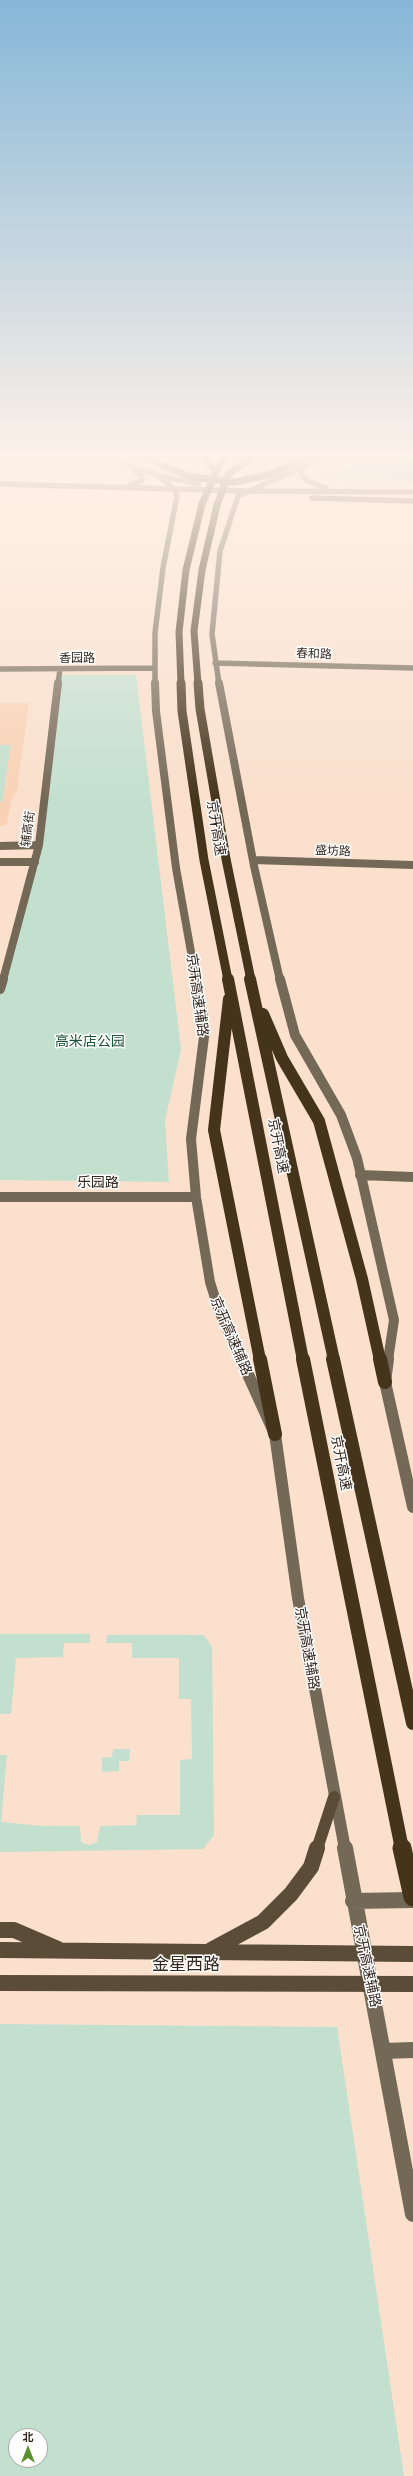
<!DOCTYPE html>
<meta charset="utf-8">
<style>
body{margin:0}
#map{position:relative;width:413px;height:2476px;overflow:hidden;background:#fae0cd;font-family:"Public Sans","Noto Sans SC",sans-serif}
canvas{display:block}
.north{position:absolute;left:8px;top:2428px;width:40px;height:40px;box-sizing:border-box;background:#fff;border:1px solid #aea9a5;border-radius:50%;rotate:0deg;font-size:11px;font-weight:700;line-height:16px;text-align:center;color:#34281f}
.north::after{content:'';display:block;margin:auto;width:14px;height:18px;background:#5a902b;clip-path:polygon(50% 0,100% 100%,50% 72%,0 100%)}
</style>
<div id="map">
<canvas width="413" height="2476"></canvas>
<div class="north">北</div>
</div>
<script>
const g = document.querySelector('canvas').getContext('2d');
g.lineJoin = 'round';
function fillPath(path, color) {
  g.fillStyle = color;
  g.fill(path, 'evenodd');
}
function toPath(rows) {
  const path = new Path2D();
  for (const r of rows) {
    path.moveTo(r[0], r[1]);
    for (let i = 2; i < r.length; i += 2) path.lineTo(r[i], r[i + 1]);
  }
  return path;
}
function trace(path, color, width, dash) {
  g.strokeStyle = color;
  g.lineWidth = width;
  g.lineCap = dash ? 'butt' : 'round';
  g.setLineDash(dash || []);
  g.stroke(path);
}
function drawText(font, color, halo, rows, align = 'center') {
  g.font = font + ' "Public Sans","Noto Sans SC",sans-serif';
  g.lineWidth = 3;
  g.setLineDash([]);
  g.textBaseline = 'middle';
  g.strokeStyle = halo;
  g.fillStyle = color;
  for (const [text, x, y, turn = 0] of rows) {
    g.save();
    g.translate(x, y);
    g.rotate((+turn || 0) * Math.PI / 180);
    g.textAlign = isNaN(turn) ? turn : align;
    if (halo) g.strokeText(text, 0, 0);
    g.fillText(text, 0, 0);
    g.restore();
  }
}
fillPath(toPath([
 [0,703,29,703,17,790,11,801,7,824,0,827]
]), '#f9d2b5');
fillPath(toPath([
 [365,453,413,453,413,484,327,482,319,475,338,474],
 [59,675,136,675,181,1049,165,1121,169,1182,0,1180,0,989,39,845],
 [0,745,11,745,2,802,0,802],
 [0,1634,90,1634,90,1643,64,1643,63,1657,16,1658,11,1714,0,1714],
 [107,1635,204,1635,212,1647,214,1835,203,1849,0,1852,0,1755,7,1755,1,1822,43,1826,80,1826,81,1842,89,1845,97,1842,100,1826,136,1825,137,1815,180,1815,180,1760,192,1759,191,1699,179,1699,179,1658,132,1658,132,1643,106,1643],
 [113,1749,130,1749,129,1761,119,1761,119,1771,102,1772,102,1758,112,1757],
 [0,2024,337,2027,404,2476,0,2476],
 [16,2436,40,2436,40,2460,16,2460]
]), '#c3e0cf');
fillPath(toPath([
 [393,469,413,470,413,478,392,477]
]), '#93bcc0');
fillPath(toPath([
 [413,471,413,475,389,475,386,473,389,471,413,471]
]), '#93bcc0');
trace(toPath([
 [96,453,158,475,175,490,177,496,163,568,155,633,155,684],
 [302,467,301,475,307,481,326,488],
 [164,477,199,484],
 [0,484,247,491,413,492],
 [127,487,142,480,142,476,132,469],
 [312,498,413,501],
 [215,663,413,668],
 [0,669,154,668],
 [58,684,60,669],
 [219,684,212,634,220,551,238,496,334,453]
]), '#746857', 5.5);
trace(toPath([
 [155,683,156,711,176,868,196,980],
 [219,683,254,866,280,980],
 [0,846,39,845],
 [253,860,413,865],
 [0,862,35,862],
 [3,980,39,845,58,683]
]), '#746857', 8);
trace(toPath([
 [196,979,205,1029,191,1139,196,1197,210,1282,219,1311,241,1360],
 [280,979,295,1035,341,1115,357,1158,394,1320,388,1360],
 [0,989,3,979],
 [360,1175,413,1177],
 [0,1197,196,1197]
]), '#746857', 10);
trace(toPath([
 [241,1359,275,1434,298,1598,345,1849],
 [388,1359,385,1382,413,1507]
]), '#746857', 12);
trace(toPath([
 [345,1848,413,2214],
 [353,1901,413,1900],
 [384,2051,413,2050]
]), '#746857', 16);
trace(toPath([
 [317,1849,334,1797]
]), '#5a4c37', 12);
trace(toPath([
 [0,1930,14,1930,58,1949],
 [0,1950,413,1954],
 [211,1950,263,1922,291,1894,311,1867,317,1848],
 [0,1983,413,1984]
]), '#5a4c37', 16);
trace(toPath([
 [134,453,191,477,235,482,271,474,316,453],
 [199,453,216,472,227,453],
 [229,473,260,453],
 [181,684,179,632,186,570,202,504],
 [198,684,194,631,202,570,217,505]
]), '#44341c', 7);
trace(toPath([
 [181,683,182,711,204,860,228,980],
 [198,683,200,709,226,859,251,980]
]), '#44341c', 9);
trace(toPath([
 [228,979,303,1360],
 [250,979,334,1360],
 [229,999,214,1130,260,1360],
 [263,1014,282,1058,319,1121,362,1279,380,1360]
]), '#44341c', 12);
trace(toPath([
 [260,1359,275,1434],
 [303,1359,402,1849],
 [333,1359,413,1723],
 [380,1359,385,1382]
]), '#44341c', 14);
trace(toPath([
 [402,1848,413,1897]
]), '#44341c', 19);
trace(toPath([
 [202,504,216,472],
 [217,505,229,473]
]), '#44341c', 7);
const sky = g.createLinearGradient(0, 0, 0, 800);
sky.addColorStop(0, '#86b7d8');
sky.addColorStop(0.57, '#fdf1e8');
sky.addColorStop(1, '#fdf1e800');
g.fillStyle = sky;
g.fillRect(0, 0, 413, 800);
drawText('12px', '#34281f', '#fff', [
 ["春和路",314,654,2],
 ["香园路",77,658],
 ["辅高街",28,829,-82],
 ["盛坊路",333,851,2]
]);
drawText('14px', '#34281f', '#fff', [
 ["京开高速",216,828,81],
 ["京开高速辅路",197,995,82],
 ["京开高速",278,1146,79],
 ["乐园路",98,1183],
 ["京开高速辅路",231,1336,67],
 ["京开高速",341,1463,79],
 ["京开高速辅路",307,1648,80],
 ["京开高速辅路",367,1966,78]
]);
drawText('14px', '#1d5339', '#fff', [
 ["高米店公园",90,1042]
]);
drawText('17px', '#34281f', '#fff', [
 ["金星西路",186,1965]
]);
</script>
